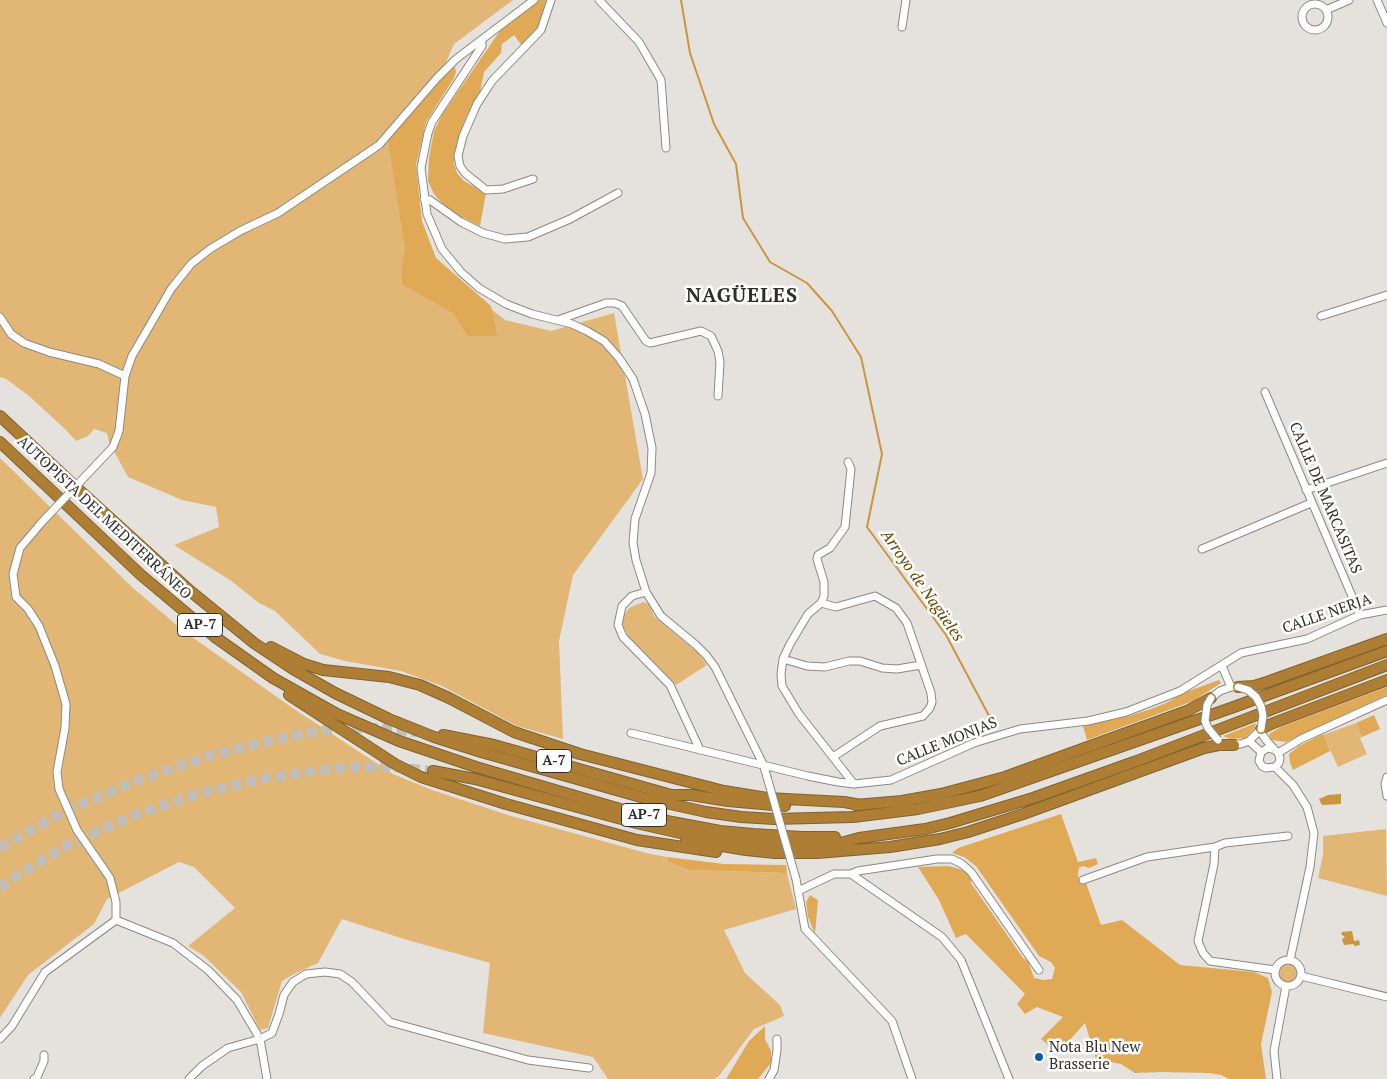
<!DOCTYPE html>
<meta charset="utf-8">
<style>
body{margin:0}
canvas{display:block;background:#e5e2dd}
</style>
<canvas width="1387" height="1079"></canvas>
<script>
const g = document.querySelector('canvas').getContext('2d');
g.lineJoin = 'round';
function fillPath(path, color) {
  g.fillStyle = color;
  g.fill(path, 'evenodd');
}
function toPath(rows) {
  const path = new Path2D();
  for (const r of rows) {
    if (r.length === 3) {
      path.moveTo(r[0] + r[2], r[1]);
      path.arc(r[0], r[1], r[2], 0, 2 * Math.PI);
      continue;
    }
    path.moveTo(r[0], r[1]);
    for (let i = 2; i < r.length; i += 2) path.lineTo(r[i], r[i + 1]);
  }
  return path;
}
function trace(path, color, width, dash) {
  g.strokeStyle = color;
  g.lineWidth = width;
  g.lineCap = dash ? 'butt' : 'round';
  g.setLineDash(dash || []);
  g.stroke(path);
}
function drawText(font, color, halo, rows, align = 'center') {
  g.font = font + ' "PT Serif",serif';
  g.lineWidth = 5;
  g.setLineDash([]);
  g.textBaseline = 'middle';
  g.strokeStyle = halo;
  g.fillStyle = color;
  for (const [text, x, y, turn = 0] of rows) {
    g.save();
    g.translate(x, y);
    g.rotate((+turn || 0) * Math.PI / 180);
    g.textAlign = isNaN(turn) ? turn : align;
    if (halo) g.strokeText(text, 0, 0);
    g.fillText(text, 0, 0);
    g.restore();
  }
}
fillPath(toPath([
 [0,0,513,0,454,44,403,161,421,253,505,320,551,331,614,313,643,479,573,575,559,641,563,739,517,726,442,686,401,671,345,661,320,654,275,611,259,603,230,580,174,545,219,527,216,507,182,500,128,477,109,442,107,433,94,429,88,436,76,441,65,429,28,395,6,379,0,377],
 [0,458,133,588,185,632,294,709,393,774,432,790,511,816,650,854,667,857,668,862,689,870,787,873,796,909,724,930,745,973,780,1005,784,1016,754,1029,719,1076,714,1079,608,1079,593,1057,483,1033,490,963,404,939,342,919,318,963,294,974,282,981,268,1028,260,1030,241,992,204,956,188,946,235,908,194,867,179,862,107,899,94,924,28,975,0,1018],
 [643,602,649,604,654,616,698,653,707,665,676,685,629,637,623,626,623,617,629,608],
 [1356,723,1362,737,1360,738,1367,754,1338,767,1323,735],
 [1386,829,1387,896,1318,878,1323,855,1323,836],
 [1287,973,10]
]), '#e2b675');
fillPath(toPath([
 [539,0,547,0,539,31,523,47,514,35,502,44,501,53,484,72,480,92,466,117,456,147,454,164,457,173,464,181,486,193,480,226,448,210,434,194,428,181,429,158,434,131,442,115,504,25],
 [455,67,456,72,454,78,426,122,416,165,422,221,436,258,491,306,497,336,468,336,453,313,402,284,402,268,405,248,388,141,438,80,451,68],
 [1219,680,1221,683,1193,701,1087,740,1083,726,1129,716,1151,709,1166,703,1186,692],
 [1387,687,1387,695,1286,742,1272,740,1270,737,1269,734,1281,727],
 [1374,715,1380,729,1362,737,1356,723],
 [1256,723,1254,729,1245,738,1230,739,1223,736],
 [1323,734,1330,751,1293,770,1290,763,1289,754,1299,746],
 [1061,814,1078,862,1096,858,1098,864,1089,868,1083,866,1079,868,1078,874,1079,880,1081,883,1086,883,1101,925,1122,920,1180,965,1254,972,1268,978,1272,992,1261,1044,1266,1079,1229,1079,1221,1075,1209,1073,1161,1072,1135,1073,1121,1064,1096,1059,1085,1023,1058,1053,1041,1039,1063,1017,1037,1007,1025,1014,1017,1004,1025,994,966,934,956,938,939,900,918,867,948,866,960,869,970,875,972,878,971,883,1023,958,1028,961,1034,978,1044,980,1052,979,1055,968,1051,962,1039,956,976,866,964,857,952,853,958,848],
 [667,857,724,864,786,865,787,873,689,870,668,862],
 [810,895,818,900,815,934,808,917,806,902],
 [765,1026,765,1039,771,1051,771,1063,758,1079,726,1079,749,1041]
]), '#e0a955');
fillPath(toPath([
 [1341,794,1341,804,1322,805,1319,799,1328,795],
 [1352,931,1354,941,1359,940,1360,945,1355,946,1353,944,1344,945,1342,939,1345,937,1341,934,1342,932]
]), '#cc9641');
trace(toPath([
 [681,0,690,53,714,124,736,164,743,218,770,262,807,283,832,311,861,357,882,454,867,527,946,635,995,727]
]), '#cc9641', 2);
trace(toPath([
 [0,848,63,812,136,781,209,756,277,739,331,729,374,728,417,732],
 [0,888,9,881,71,843,140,813,205,792,262,779,315,771,356,767,394,767,433,771]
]), '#c1beba', 10, [10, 5]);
const minor = toPath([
 [599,0,639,42,661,80,666,148],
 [1377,0,1387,23],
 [1315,17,13],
 [1326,10,1349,0],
 [902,27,906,0],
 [482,41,482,46,432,122,428,133,421,168,427,214,442,249,461,272,479,288,506,304,532,314,572,324,587,331,604,341,619,358,633,379,645,414,652,448,651,473,635,519,633,543,636,560,646,592,661,616,696,645,706,655,715,667,763,764,767,777],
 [533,179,503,189,486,190,465,173,460,166,458,156,463,136,477,104,492,81,541,30,551,0],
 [424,199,430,200,461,222,483,233,505,239,528,237,570,219,618,193],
 [1321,316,1387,295],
 [0,317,11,334,24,343,49,352,99,364,125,376,132,356,171,289,191,264,210,249,240,231,278,213,379,145,437,78,456,59,534,0],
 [558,320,606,303,615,303,622,306,646,341,650,343,701,331,711,336,718,351,720,362,718,396],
 [1265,392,1360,615],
 [848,462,851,469,845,527,830,548,818,555,817,559,824,582,824,596,821,603,808,614,790,644,783,659,781,674,782,686,799,714,854,784],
 [96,465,113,447,119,431,125,376],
 [1306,490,1387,463],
 [42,522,20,548,13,574,16,597,28,609,39,626,55,666,66,704,65,728,57,772,59,789,77,830,110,878,116,902,116,920],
 [1202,549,1311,503],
 [646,592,632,596,622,606,618,625,623,637,670,685,700,750],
 [821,603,836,607,875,596,896,608,907,623,931,693,932,702,930,708,923,716,880,726,833,757],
 [783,659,807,666,825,667,849,661,860,661,882,668,897,669,921,665],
 [1222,666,1231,687],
 [1211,698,1220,691,1231,687,1238,687],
 [1260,731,1266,740,1275,750,1278,753,1280,758,1279,763,1275,767,1266,768,1262,766,1259,761,1261,752,1268,748,1275,750],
 [631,733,808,776,838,782,854,784,891,780,974,743,1020,729,1088,721,1126,712,1180,691,1241,653,1307,639,1360,615,1387,610],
 [1249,741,1261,752],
 [1231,744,1241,744,1249,741,1261,729],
 [1278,753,1301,739,1387,700],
 [1275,767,1293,785,1307,807,1314,833,1310,867,1290,960],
 [1387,777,1385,784,1387,796],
 [1215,847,1214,864,1198,941,1203,953,1210,961,1275,970],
 [851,874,858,871,937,859,952,859,962,864,971,872,1039,970],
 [796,879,805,929,892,1021,912,1079],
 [1083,880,1147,857,1215,847,1225,843,1288,836],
 [798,891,834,874,851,874,942,937,961,960,1009,1079],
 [1288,973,13],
 [1301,976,1387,997],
 [0,1039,12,1026,45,972,116,920,173,943,208,970,237,1000,260,1039,267,1079],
 [34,1079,37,1077,44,1061,44,1055],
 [189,1079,202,1066,228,1048,260,1039,272,1033,279,1014,284,995,293,982,306,974,325,972,340,974,352,982,390,1022,528,1060,589,1068],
 [769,1079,774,1070,777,1050,777,1039],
 [1277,1079,1274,1051,1286,986]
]);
const highway = toPath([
 [0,416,79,490,189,590,254,643,293,669,335,693,389,719,434,737,481,752,648,799,706,812,741,817,774,819,853,817,918,809,980,796,1231,708,1387,651],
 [0,442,141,575,215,637,273,678,337,714,399,741,476,767,627,811,672,822,720,831,753,834,802,837,835,837],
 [271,647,304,664,323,670,389,677,420,685,449,698,514,732,580,754,724,791,767,798,844,802,861,805],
 [1238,687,1254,686,1267,682,1387,639],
 [289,695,395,764,421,777,506,804,637,840,716,852],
 [1261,729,1271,724,1387,680],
 [443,735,494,745,675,796],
 [433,771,475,779,636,823,689,835,754,842,804,845,837,844,859,838,925,829,950,823,1033,798,1134,762,1387,665],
 [669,795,691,795,728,801,785,806],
 [855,805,902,801,941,794,1005,777,1187,711,1211,698],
 [686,840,746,850,775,853,817,853,890,847,940,839,968,832,1023,814,1204,748,1219,745,1234,745]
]);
trace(minor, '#8c8884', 9);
trace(highway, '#816231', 12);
trace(minor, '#fff', 7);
trace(highway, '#ad7e33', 10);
const minorBridge = toPath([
 [42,522,96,465],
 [1238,687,1248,690,1256,697,1261,706,1263,716,1261,729],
 [1211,698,1207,705,1205,721,1208,728,1218,740],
 [767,777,796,879]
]);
trace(minorBridge, '#8c8884', 9, []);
trace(minorBridge, '#fff', 7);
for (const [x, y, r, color] of [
 [1039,1057,5,"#1559a9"]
]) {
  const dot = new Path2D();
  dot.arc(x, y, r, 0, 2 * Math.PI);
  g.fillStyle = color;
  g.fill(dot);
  trace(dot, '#fff', 2);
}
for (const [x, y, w] of [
 [200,625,45],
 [554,761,35],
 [644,815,45]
]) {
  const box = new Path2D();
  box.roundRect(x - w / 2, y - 11.5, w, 23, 4);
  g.fillStyle = '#fff';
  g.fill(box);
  trace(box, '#302e2c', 1);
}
drawText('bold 14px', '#302e2c', null, [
 ["AP-7",200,625],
 ["A-7",554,761],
 ["AP-7",644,815]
]);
drawText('15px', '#302e2c', '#fff', [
 ["CALLE DE MARCASITAS",1325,498,67],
 ["AUTOPISTA DEL MEDITERRÁNEO",104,518,43],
 ["CALLE NERJA",1327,614,-19],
 ["CALLE MONJAS",947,742,-22]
]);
drawText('15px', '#302e2c', '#fff', [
 ["Nota Blu New",1049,1048],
 ["Brasserie",1049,1065]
], 'left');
drawText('italic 16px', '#6a4600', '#fff', [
 ["Arroyo de Nagüeles",922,586,55]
]);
g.letterSpacing = '1px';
drawText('bold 20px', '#302e2c', '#fff', [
 ["NAGÜELES",742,296]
]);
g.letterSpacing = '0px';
</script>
